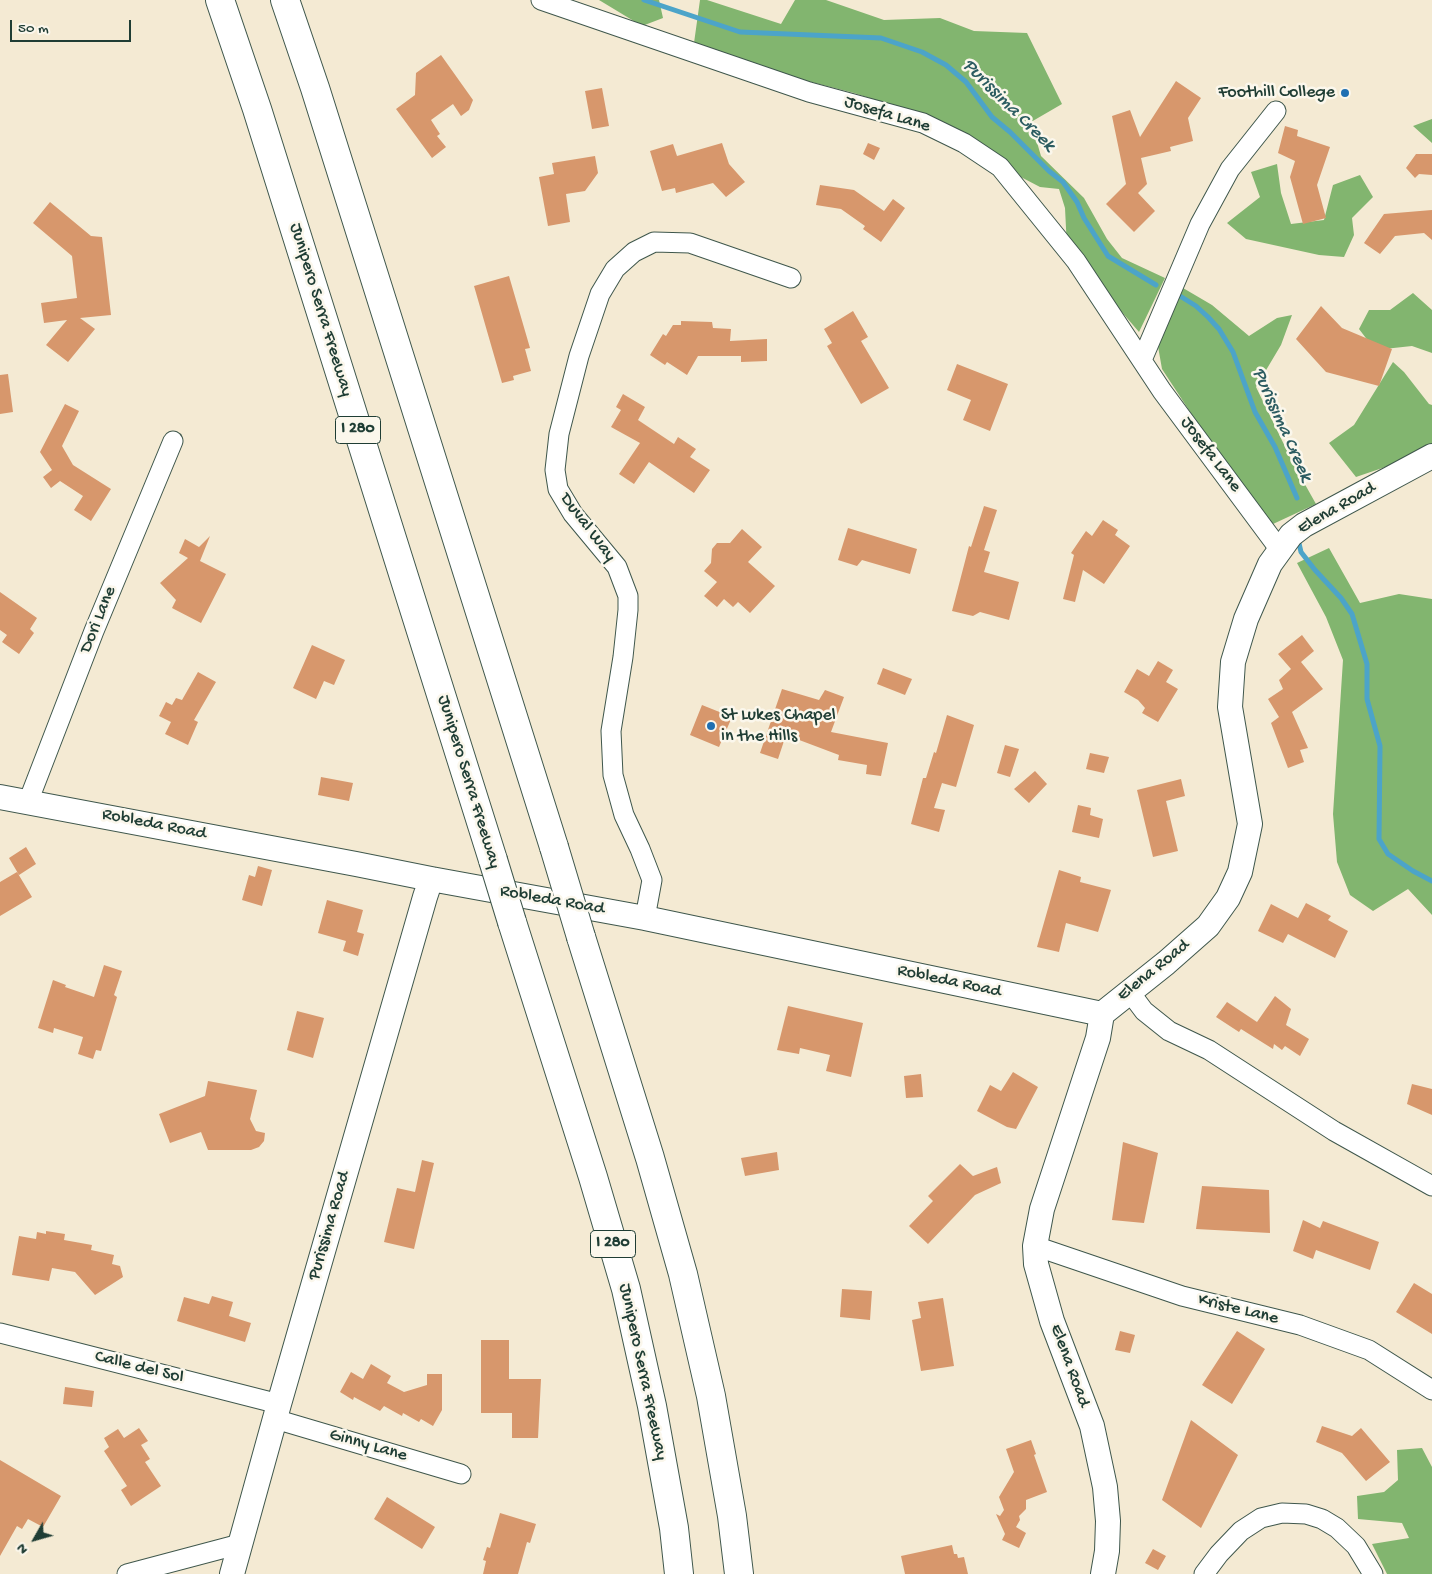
<!DOCTYPE html>
<style>
body{margin:0}
#map{position:relative;width:1432px;height:1574px;overflow:hidden;background:#f4ead3;font-family:"Gochi Hand",sans-serif}
canvas{display:block}
.north{position:absolute;left:10px;top:1514px;width:50px;height:50px;-webkit-text-stroke:4px #fbf7ec;paint-order:stroke;rotate:232deg;font-size:14px;font-weight:700;line-height:20px;text-align:center;color:#1f3d34}
.north::after{content:'';display:block;margin:auto;width:18px;height:22px;background:#1f3d34;clip-path:polygon(50% 0,100% 100%,50% 72%,0 100%)}
.scale{position:absolute;left:10px;top:20px;width:121px;height:22px;box-sizing:border-box;border:2px solid #1f3d34;border-top:0;padding-left:6px;font-size:15px;line-height:18px;white-space:nowrap;color:#1f3d34;-webkit-text-stroke:4px #fbf7ec;paint-order:stroke}
</style>
<div id="map">
<canvas width="1432" height="1574"></canvas>
<div class="north">N</div>
<div class="scale">50 m</div>
</div>
<script>
const g = document.querySelector('canvas').getContext('2d');
g.lineJoin = 'round';
function fillPath(path, color) {
  g.fillStyle = color;
  g.fill(path, 'evenodd');
}
function toPath(rows) {
  const path = new Path2D();
  for (const r of rows) {
    path.moveTo(r[0], r[1]);
    for (let i = 2; i < r.length; i += 2) path.lineTo(r[i], r[i + 1]);
  }
  return path;
}
function trace(path, color, width, dash) {
  g.strokeStyle = color;
  g.lineWidth = width;
  g.lineCap = dash ? 'butt' : 'round';
  g.setLineDash(dash || []);
  g.stroke(path);
}
function drawText(font, color, halo, rows, align = 'center') {
  g.font = font + ' "Gochi Hand",sans-serif';
  g.lineWidth = 5;
  g.setLineDash([]);
  g.textBaseline = 'middle';
  g.strokeStyle = halo;
  g.fillStyle = color;
  for (const [text, x, y, turn = 0] of rows) {
    g.save();
    g.translate(x, y);
    g.rotate((+turn || 0) * Math.PI / 180);
    g.textAlign = isNaN(turn) ? turn : align;
    if (halo) g.strokeText(text, 0, 0);
    g.fillText(text, 0, 0);
    g.restore();
  }
}
fillPath(toPath([
 [599,0,659,0,663,18,642,26],
 [700,0,707,0,781,24,795,0,826,0,884,20,940,18,974,31,1027,33,1062,104,1031,122,1041,156,1084,198,1107,239,1122,258,1165,278,1139,332,1067,248,1065,208,1059,189,1040,187,1017,175,940,121,854,93,745,65,694,43],
 [1432,119,1432,143,1413,126],
 [1277,164,1281,193,1291,224,1324,220,1333,185,1360,175,1373,197,1352,218,1354,235,1344,257,1319,255,1246,239,1227,223,1260,197,1251,172],
 [1183,288,1212,305,1249,336,1277,318,1292,315,1281,345,1256,387,1293,463,1316,504,1273,524,1244,494,1162,369,1156,335],
 [1413,293,1432,310,1432,353,1412,346,1375,350,1359,329,1369,310,1390,310],
 [1393,362,1404,372,1429,404,1432,405,1432,451,1356,477,1329,443,1354,425],
 [1329,548,1360,603,1399,594,1432,599,1432,915,1408,889,1373,911,1350,895,1337,862,1333,814,1343,660,1326,617,1297,563],
 [1422,1448,1432,1467,1432,1574,1387,1574,1372,1544,1409,1538,1402,1523,1358,1519,1357,1496,1384,1492,1398,1480,1397,1450]
]), '#82b56f');
trace(toPath([
 [644,0,740,32,881,38,922,52,946,65,966,82,992,117,1010,132,1049,171,1063,182,1077,202,1084,218,1108,256,1156,285],
 [1180,296,1196,306,1208,317,1219,329,1233,352,1255,412,1275,447,1297,498],
 [1298,539,1301,552,1315,570,1341,598,1352,614,1367,664,1367,699,1380,746,1379,839,1388,854,1413,871,1432,881]
]), '#4ca4c9', 5);
fillPath(toPath([
 [441,55,473,100,469,110,461,116,453,104,431,120,440,134,437,136,446,147,432,158,396,109,415,95,416,73],
 [1176,81,1201,98,1188,118,1193,141,1170,147,1171,151,1141,158,1147,184,1138,193,1155,211,1134,232,1106,204,1126,184,1112,116,1130,110,1140,137],
 [602,88,609,126,592,129,585,91],
 [1285,126,1298,130,1297,136,1330,147,1317,185,1326,218,1303,224,1290,177,1295,161,1278,153],
 [722,143,729,164,745,182,726,197,713,183,676,193,675,188,662,191,650,151,673,144,677,156],
 [868,143,880,148,874,160,863,154],
 [1416,154,1432,154,1432,175,1419,174,1415,178,1406,168],
 [595,156,598,173,585,191,566,194,570,222,548,226,539,177,554,174,552,163],
 [820,185,854,190,884,211,893,199,905,208,881,242,863,229,865,226,841,209,816,205],
 [50,202,91,236,102,237,111,315,80,318,95,329,68,362,46,345,67,320,44,323,41,303,77,298,72,256,33,223],
 [1432,210,1432,240,1424,233,1395,236,1380,254,1364,243,1384,214],
 [509,276,530,348,525,349,531,371,513,376,514,380,502,383,474,286],
 [1321,306,1342,328,1392,349,1379,386,1326,372,1296,339],
 [853,311,868,337,861,341,889,388,861,404,827,346,832,343,824,329],
 [681,321,712,322,713,328,731,329,730,341,767,339,767,361,741,362,741,356,698,356,687,375,667,362,665,365,650,355,663,334,666,336,673,325,681,325],
 [957,364,1008,384,990,431,963,420,971,400,947,390],
 [8,374,13,412,0,414,0,375],
 [623,394,645,407,638,420,674,444,678,437,696,449,690,457,710,470,694,493,649,462,634,484,619,474,640,443,611,427,621,410,616,407],
 [65,404,79,411,62,446,73,465,111,489,91,521,74,510,83,496,60,481,51,488,43,477,52,470,40,452],
 [984,506,997,510,984,550,990,552,984,572,1019,582,1009,620,980,612,973,616,952,611,969,546,971,547],
 [1103,520,1118,530,1115,535,1130,546,1104,584,1083,570,1075,602,1063,599,1074,555,1071,553,1086,531,1092,536],
 [848,528,917,549,910,574,862,560,857,566,838,560],
 [742,529,762,547,748,562,775,586,750,613,738,602,733,607,724,599,717,607,704,596,717,582,704,571,711,563,712,549,717,543,730,543],
 [210,536,200,561,226,574,201,623,172,608,176,600,160,583,188,558,179,553,185,539,199,547],
 [0,592,37,618,30,629,34,633,19,654,2,642,7,635,0,630],
 [1302,635,1314,651,1301,662,1323,689,1292,712,1308,748,1300,750,1304,762,1288,768,1271,723,1279,717,1268,699,1283,689,1279,680,1291,669,1278,654],
 [312,645,345,660,334,685,324,681,316,699,293,688],
 [1158,661,1173,670,1166,682,1178,689,1158,722,1142,713,1145,708,1138,700,1124,692,1137,669,1149,676],
 [883,668,912,679,905,695,877,684],
 [198,672,216,682,194,720,198,722,188,745,165,734,171,722,159,716,166,702,172,705,176,698,182,700],
 [782,689,819,700,825,690,844,697,831,732,888,743,881,776,866,774,867,765,838,760,839,755,786,735,778,759,760,753],
 [702,705,732,717,719,747,690,735],
 [947,715,974,725,956,787,942,783,934,808,945,810,939,832,911,824,923,778,926,778,934,752,936,753],
 [1005,745,1019,749,1010,777,997,773],
 [1090,753,1109,757,1104,773,1086,769],
 [1035,771,1047,784,1029,803,1014,789],
 [321,777,353,783,349,801,318,795],
 [1181,779,1185,796,1166,801,1178,851,1153,857,1137,790],
 [1078,805,1091,808,1090,815,1103,819,1099,838,1072,832],
 [26,847,36,864,19,875,9,858],
 [258,866,272,870,262,906,242,900,249,875,255,877],
 [1059,870,1081,877,1080,882,1111,890,1098,932,1066,923,1059,952,1037,947],
 [17,872,32,897,0,916,0,882],
 [327,900,363,910,357,932,364,934,358,956,343,951,346,941,318,933],
 [1306,903,1331,916,1328,920,1348,931,1335,958,1288,934,1283,943,1258,931,1271,904,1298,918],
 [104,965,122,971,114,995,117,997,101,1051,96,1050,93,1059,78,1054,83,1037,54,1028,53,1033,38,1028,53,980,66,985,65,987,94,997],
 [1275,996,1291,1009,1286,1025,1309,1039,1300,1056,1285,1046,1282,1050,1274,1044,1273,1049,1241,1029,1239,1032,1216,1017,1227,1002,1257,1022],
 [788,1006,863,1023,851,1077,826,1071,830,1055,800,1048,799,1054,777,1050],
 [297,1011,324,1018,313,1058,287,1050],
 [1013,1072,1038,1087,1016,1129,1007,1127,977,1111,990,1085,1001,1091],
 [921,1074,923,1097,906,1098,904,1076],
 [208,1081,257,1090,250,1119,256,1131,265,1133,264,1141,259,1147,251,1150,208,1150,201,1132,170,1143,159,1114,205,1096],
 [1412,1084,1432,1089,1432,1115,1407,1104],
 [1123,1142,1158,1153,1144,1223,1112,1220],
 [777,1152,779,1170,745,1176,741,1158],
 [422,1160,434,1163,414,1249,384,1242,397,1188,415,1192],
 [960,1164,973,1176,997,1167,1001,1183,975,1195,928,1244,909,1226,933,1201,928,1196],
 [1202,1186,1269,1190,1270,1233,1196,1229],
 [1303,1220,1320,1228,1323,1221,1379,1242,1370,1270,1316,1250,1313,1259,1293,1251],
 [46,1231,65,1234,64,1240,92,1245,91,1250,114,1255,112,1264,120,1266,123,1277,95,1295,75,1272,52,1268,49,1281,12,1275,19,1236,36,1239,37,1232,46,1234],
 [1414,1283,1432,1294,1432,1334,1396,1312],
 [842,1289,872,1291,870,1320,840,1317],
 [212,1296,233,1302,229,1316,251,1323,245,1342,177,1321,184,1297,209,1304],
 [943,1298,954,1366,921,1371,912,1320,921,1318,918,1302],
 [1120,1331,1135,1335,1130,1353,1115,1350],
 [1237,1331,1265,1349,1232,1404,1202,1385],
 [481,1340,509,1340,509,1379,541,1379,538,1438,512,1438,512,1413,481,1413],
 [371,1364,391,1376,387,1383,404,1392,427,1385,427,1374,442,1374,442,1410,433,1426,421,1419,419,1422,403,1413,402,1416,384,1406,380,1411,354,1397,353,1400,340,1392,351,1372,363,1379],
 [65,1387,94,1391,92,1407,63,1404],
 [1191,1420,1238,1455,1201,1528,1162,1500],
 [1322,1426,1352,1436,1361,1428,1390,1462,1366,1481,1342,1453,1316,1442],
 [139,1428,148,1441,141,1445,150,1459,145,1462,161,1486,131,1506,121,1490,127,1486,104,1451,109,1447,104,1438,118,1429,124,1438],
 [1031,1440,1036,1454,1034,1455,1047,1492,1026,1500,1026,1509,1019,1516,1020,1520,1016,1527,1026,1533,1019,1548,1002,1540,1005,1534,996,1514,1000,1516,1004,1510,999,1497,1014,1472,1006,1449],
 [0,1460,61,1496,43,1527,28,1519,22,1529,17,1526,0,1556],
 [387,1497,435,1527,422,1549,374,1519],
 [500,1513,536,1524,530,1543,527,1542,518,1574,483,1574,486,1561,483,1560,487,1547,490,1548],
 [952,1545,954,1554,957,1554,958,1558,964,1557,968,1574,905,1574,901,1556],
 [1153,1549,1166,1556,1158,1570,1145,1563]
]), '#d7976c');
const minor = toPath([
 [541,0,809,92,923,123,964,143,1000,167,1076,261,1162,391,1280,550],
 [1142,360,1200,224,1230,169,1276,111],
 [28,802,94,631,173,441],
 [645,918,652,880,640,849,624,815,613,775,611,731,623,657,628,610,628,596,617,567,573,514,558,489,555,470,559,434,579,356,600,294,615,269,634,252,654,242,690,243,791,278],
 [1129,991,1144,1011,1169,1031,1209,1050,1334,1131,1432,1186],
 [1035,1246,1182,1296,1300,1325,1369,1350,1432,1390],
 [0,1333,279,1404],
 [275,1419,461,1474],
 [127,1574,240,1544],
 [1204,1574,1219,1554,1241,1531,1261,1518,1282,1513,1306,1514,1322,1519,1337,1528,1356,1546,1373,1574]
]);
const tertiary = toPath([
 [0,797,356,864,431,879,645,918,1102,1014],
 [232,1574,279,1404,425,897,431,879],
 [1103,1574,1107,1551,1108,1521,1105,1487,1092,1426,1052,1321,1036,1264,1035,1246,1042,1209,1098,1038,1102,1014,1166,963,1208,926,1228,898,1240,872,1250,824,1230,707,1233,662,1246,619,1270,564,1291,535,1304,525,1432,456]
]);
const motorway = toPath([
 [220,0,257,109,493,860],
 [285,0,315,88,554,847],
 [512,922,593,1177,626,1289,652,1406,674,1528,679,1574],
 [581,937,650,1158,683,1274,711,1396,732,1516,739,1574]
]);
trace(minor, '#3f574c', 21);
trace(tertiary, '#3f574c', 26);
trace(motorway, '#3f574c', 30);
trace(minor, '#fff', 19);
trace(tertiary, '#fff', 24);
trace(motorway, '#fff', 28);
const motorwayBridge = toPath([
 [554,847,581,937],
 [493,860,512,922]
]);
trace(motorwayBridge, '#3f574c', 30, []);
trace(motorwayBridge, '#fff', 28);
for (const [x, y, r, color] of [
 [1345,93,5,"#1f6fb2"],
 [711,726,5,"#1f6fb2"]
]) {
  const dot = new Path2D();
  dot.arc(x, y, r, 0, 2 * Math.PI);
  g.fillStyle = color;
  g.fill(dot);
  trace(dot, '#fbf7ec', 2);
}
for (const [x, y, w] of [
 [358,430,45],
 [613,1244,45]
]) {
  const box = new Path2D();
  box.roundRect(x - w / 2, y - 13.5, w, 27, 4);
  g.fillStyle = '#fbf7ec';
  g.fill(box);
  trace(box, '#1f3d34', 1);
}
drawText('bold 16px', '#1f3d34', null, [
 ["I 280",358,430],
 ["I 280",613,1244]
]);
drawText('18px', '#1f3d34', '#fbf7ec', [
 ["Foothill College",1335,93],
 ["St Lukes Chapel",721,716,"left"],
 ["in the Hills",721,737,"left"]
], 'right');
drawText('18px', '#1f3d34', '#fbf7ec', [
 ["Josefa Lane",887,115,17],
 ["Junipero Serra Freeway",320,310,73],
 ["Josefa Lane",1210,455,53],
 ["Elena Road",1337,509,-30],
 ["Duval Way",587,528,53],
 ["Dori Lane",99,620,-68],
 ["Junipero Serra Freeway",468,782,73],
 ["Robleda Road",154,825,11],
 ["Robleda Road",552,901,10],
 ["Elena Road",1154,971,-39],
 ["Robleda Road",949,982,12],
 ["Purissima Road",330,1226,-74],
 ["Kriste Lane",1238,1310,14],
 ["Elena Road",1069,1366,70],
 ["Calle del Sol",139,1368,14],
 ["Junipero Serra Freeway",642,1372,78],
 ["Ginny Lane",368,1446,16]
]);
drawText('italic 19px', '#2c5c61', '#fbf7ec', [
 ["Purissima Creek",1008,106,45],
 ["Purissima Creek",1281,425,66]
]);
</script>
